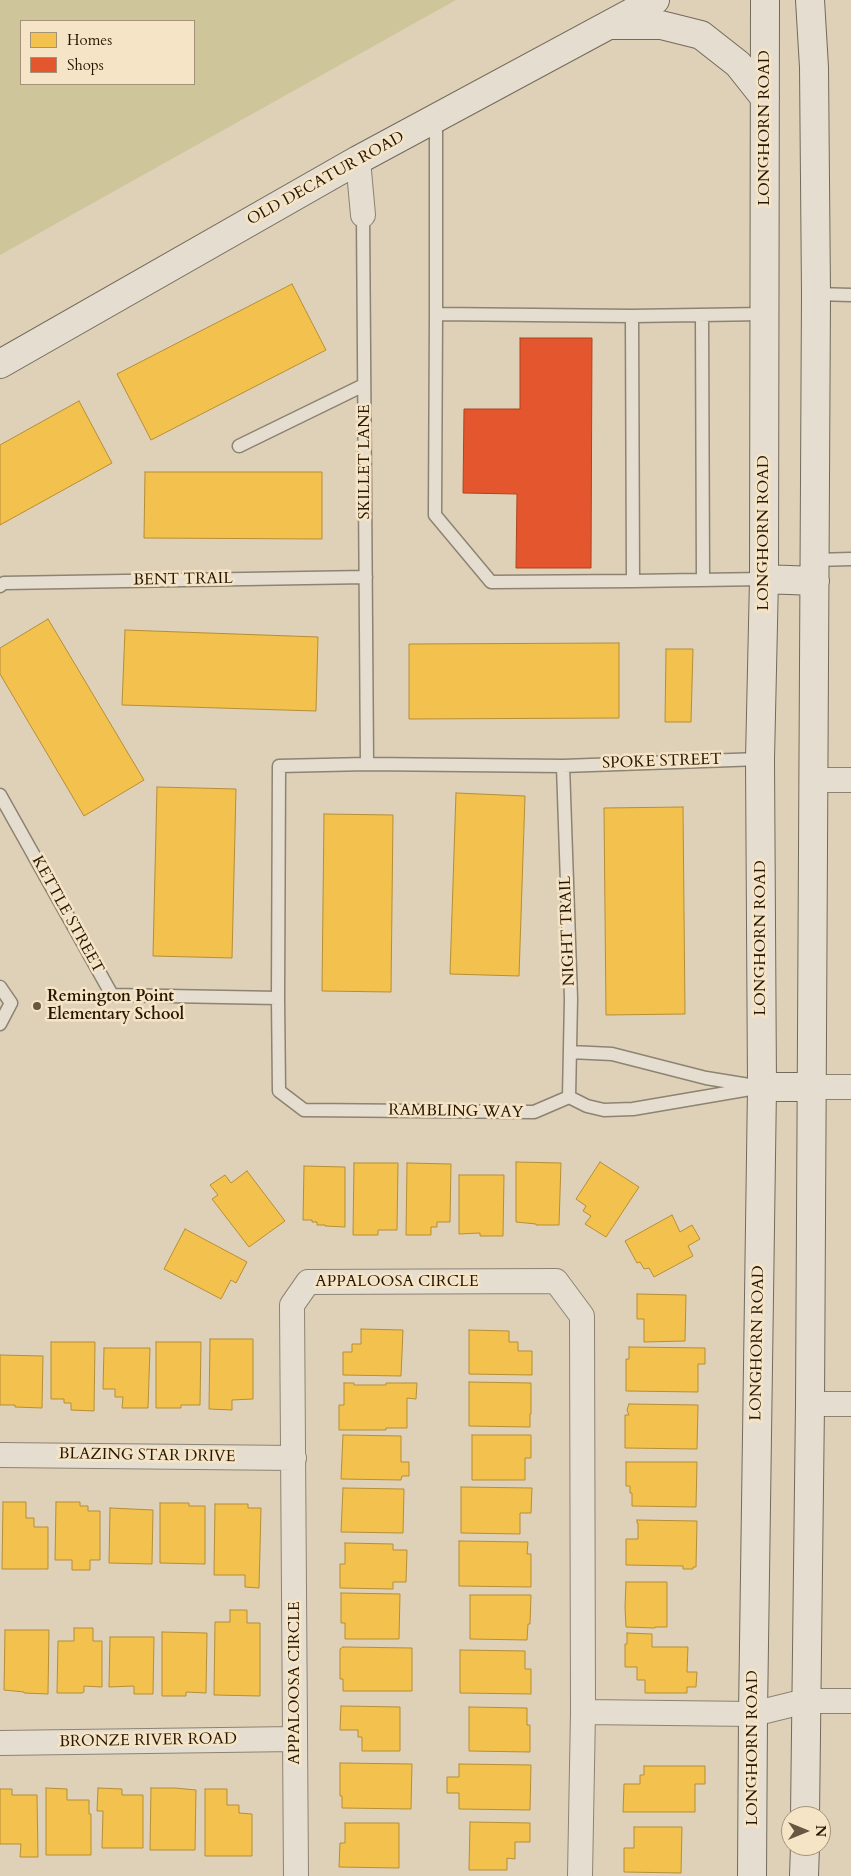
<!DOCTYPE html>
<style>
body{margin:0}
#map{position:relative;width:851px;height:1876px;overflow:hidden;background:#dfd1b7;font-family:Cardo,serif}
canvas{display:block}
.legend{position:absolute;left:20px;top:20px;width:175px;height:65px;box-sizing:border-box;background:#f5e4c6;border:1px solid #a39277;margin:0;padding:6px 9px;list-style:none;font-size:15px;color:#271601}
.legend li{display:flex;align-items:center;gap:10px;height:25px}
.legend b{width:25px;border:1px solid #a39277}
.north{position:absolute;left:781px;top:1806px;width:50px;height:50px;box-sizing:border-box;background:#f5e4c6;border:1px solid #a39277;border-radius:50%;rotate:90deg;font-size:14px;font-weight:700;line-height:20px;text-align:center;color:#271601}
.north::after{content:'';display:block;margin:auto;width:18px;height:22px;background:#675741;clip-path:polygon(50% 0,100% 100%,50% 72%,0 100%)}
</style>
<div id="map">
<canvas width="851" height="1876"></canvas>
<ul class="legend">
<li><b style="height:14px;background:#f2c14e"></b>Homes</li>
<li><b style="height:14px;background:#e4572e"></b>Shops</li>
</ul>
<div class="north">N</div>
</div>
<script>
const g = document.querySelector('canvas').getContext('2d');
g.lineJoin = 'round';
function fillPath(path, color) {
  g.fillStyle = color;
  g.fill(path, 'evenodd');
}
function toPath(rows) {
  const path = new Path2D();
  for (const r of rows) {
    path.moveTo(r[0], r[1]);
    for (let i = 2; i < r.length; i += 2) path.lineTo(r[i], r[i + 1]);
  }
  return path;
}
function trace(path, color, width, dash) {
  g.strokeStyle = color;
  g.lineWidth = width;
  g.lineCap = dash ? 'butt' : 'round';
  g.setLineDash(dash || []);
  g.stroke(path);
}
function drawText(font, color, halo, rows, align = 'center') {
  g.font = font + ' Cardo,serif';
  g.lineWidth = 5;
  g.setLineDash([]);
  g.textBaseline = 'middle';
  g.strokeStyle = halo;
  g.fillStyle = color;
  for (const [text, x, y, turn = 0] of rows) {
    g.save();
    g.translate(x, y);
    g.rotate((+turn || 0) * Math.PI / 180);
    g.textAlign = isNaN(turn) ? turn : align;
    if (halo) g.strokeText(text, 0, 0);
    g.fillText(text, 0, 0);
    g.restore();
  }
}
fillPath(toPath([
 [0,0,456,0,0,255],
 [21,21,194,21,194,84,21,84]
]), '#cec59a');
const homes = toPath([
 [292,284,326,350,151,440,117,374,292,284],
 [79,401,112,463,0,525,0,445,79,401],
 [145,472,322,472,322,539,144,538,145,472],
 [48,619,144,780,84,816,0,674,0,648,48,619],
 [125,630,318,637,316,711,122,705,125,630],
 [619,643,619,718,409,719,409,644,619,643],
 [666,649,693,649,691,722,665,722,666,649],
 [157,787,236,789,232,958,153,956,157,787],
 [456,793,525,796,519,976,450,974,456,793],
 [683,807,685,1014,606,1015,604,808,683,807],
 [324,814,393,815,391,992,322,991,324,814],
 [516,1162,561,1163,559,1225,536,1225,536,1224,516,1222,516,1162],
 [600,1162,639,1187,606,1237,585,1224,591,1216,583,1211,586,1206,576,1199,600,1162],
 [354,1163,398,1163,397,1230,378,1230,378,1235,353,1235,354,1163],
 [407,1163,451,1164,450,1222,437,1222,437,1227,431,1227,431,1235,406,1235,407,1163],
 [304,1166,345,1167,345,1227,325,1226,325,1225,317,1225,317,1222,312,1222,312,1220,303,1220,304,1166],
 [247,1171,285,1221,249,1247,212,1199,218,1195,210,1185,225,1175,231,1183,247,1171],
 [459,1175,504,1175,503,1236,480,1236,480,1233,459,1234,459,1175],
 [672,1215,680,1232,692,1225,700,1239,688,1246,693,1256,654,1277,649,1268,644,1269,640,1262,637,1263,625,1241,672,1215],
 [185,1229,247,1262,236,1283,231,1280,221,1299,164,1269,185,1229],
 [637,1294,686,1295,685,1341,644,1342,644,1319,637,1319,637,1294],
 [361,1329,403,1330,401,1376,343,1375,343,1352,352,1352,352,1344,361,1344,361,1329],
 [469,1330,509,1331,509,1342,518,1342,518,1351,532,1351,532,1375,469,1374,469,1330],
 [210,1339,253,1339,253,1399,232,1400,232,1410,209,1409,210,1339],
 [51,1342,95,1342,94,1411,71,1410,71,1403,64,1403,64,1399,51,1399,51,1342],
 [156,1342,201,1342,200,1405,181,1405,181,1408,156,1408,156,1342],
 [629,1347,705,1348,705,1364,698,1364,698,1392,626,1391,626,1359,629,1359,629,1347],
 [104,1348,150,1348,148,1408,122,1408,123,1397,115,1397,115,1389,103,1389,104,1348],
 [0,1355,43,1356,42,1408,15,1407,15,1405,0,1405,0,1355],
 [469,1382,531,1383,531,1414,530,1414,530,1427,469,1426,469,1382],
 [344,1383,354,1383,354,1385,386,1385,386,1383,417,1383,416,1399,407,1398,407,1428,386,1428,386,1430,339,1430,339,1405,344,1405,344,1383],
 [629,1404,698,1405,697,1449,625,1448,625,1415,629,1415,627,1410,629,1404],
 [343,1435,401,1436,401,1462,409,1462,409,1476,402,1476,401,1480,341,1479,343,1435],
 [472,1435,531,1435,531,1458,525,1458,525,1480,472,1480,472,1435],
 [626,1462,697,1462,696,1507,632,1506,632,1493,630,1493,630,1486,626,1486,626,1462],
 [461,1487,532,1488,531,1513,520,1513,520,1534,461,1533,461,1487],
 [343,1488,404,1489,403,1533,341,1532,343,1488],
 [3,1502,26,1502,26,1518,34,1518,34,1527,48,1527,48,1569,2,1569,3,1502],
 [56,1502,80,1502,80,1506,88,1506,88,1511,100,1511,100,1560,90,1560,90,1570,72,1570,72,1560,55,1560,56,1502],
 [160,1503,189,1503,189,1506,205,1506,205,1564,160,1563,160,1503],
 [215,1504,248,1504,248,1508,261,1508,259,1588,245,1587,245,1575,214,1575,215,1504],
 [110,1508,153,1510,152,1564,109,1563,110,1508],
 [637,1520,697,1521,696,1567,693,1567,693,1569,683,1569,683,1566,626,1565,626,1539,638,1539,638,1523,637,1523,637,1520],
 [459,1541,528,1542,527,1554,531,1554,531,1587,459,1586,459,1541],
 [345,1543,393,1544,393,1550,407,1550,406,1582,393,1582,393,1589,340,1588,340,1564,345,1564,345,1543],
 [626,1582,667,1582,667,1627,655,1627,655,1628,626,1627,625,1607,626,1582],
 [341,1593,400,1594,399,1639,345,1639,345,1623,341,1623,341,1593],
 [470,1595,531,1595,530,1624,528,1624,527,1640,470,1639,470,1595],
 [230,1610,247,1610,247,1623,260,1623,260,1696,214,1695,215,1622,230,1622,230,1610],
 [74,1628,93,1628,93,1641,102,1641,102,1687,84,1686,84,1692,82,1693,57,1693,58,1641,74,1641,74,1628],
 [5,1630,49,1630,48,1694,24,1693,24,1692,4,1690,5,1630],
 [162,1632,207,1633,206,1693,186,1692,186,1696,162,1696,162,1632],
 [627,1633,652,1634,652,1647,688,1647,687,1672,697,1672,696,1687,687,1687,687,1693,645,1693,645,1680,637,1680,637,1667,625,1667,625,1644,627,1644,627,1633],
 [110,1637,154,1637,153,1694,134,1694,134,1686,109,1687,110,1637],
 [343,1647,412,1648,412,1691,343,1691,343,1679,340,1679,340,1649,343,1647],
 [460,1650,525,1651,525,1669,531,1669,531,1694,460,1693,460,1650],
 [341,1706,400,1707,400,1751,362,1751,362,1737,358,1737,358,1730,340,1730,341,1706],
 [469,1707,527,1708,527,1725,530,1725,530,1752,469,1751,469,1707],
 [340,1763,412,1764,411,1809,342,1808,342,1796,340,1796,340,1763],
 [459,1764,531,1765,530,1810,459,1809,459,1793,447,1793,447,1777,459,1777,459,1764],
 [644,1766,705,1766,705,1784,695,1784,695,1812,623,1812,624,1784,640,1784,640,1775,644,1775,644,1766],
 [46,1788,67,1789,67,1800,89,1800,89,1814,91,1814,91,1855,46,1855,46,1788],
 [98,1788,122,1789,122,1795,143,1795,143,1848,102,1848,103,1811,97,1811,98,1788],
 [151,1788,175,1788,196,1790,195,1850,150,1850,151,1788],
 [0,1789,12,1789,12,1795,37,1795,38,1857,20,1857,21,1844,0,1844,0,1789],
 [205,1789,227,1789,227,1805,239,1805,239,1813,252,1814,252,1856,205,1856,205,1789],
 [470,1822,530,1823,530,1842,515,1842,515,1859,507,1858,507,1870,469,1870,470,1822],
 [345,1823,399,1823,399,1868,339,1867,340,1843,345,1843,345,1823],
 [634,1827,682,1827,681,1873,624,1872,624,1848,634,1848,634,1827]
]);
fillPath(homes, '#f2c14e');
trace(homes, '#b58e37', 1);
const shops = toPath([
 [520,338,592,338,591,568,516,568,517,494,463,493,464,409,520,409,520,338]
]);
fillPath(shops, '#e4572e');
trace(shops, '#ab4420', 1);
const lane = toPath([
 [436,118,436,314,632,316],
 [363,215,367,764],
 [816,294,851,295],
 [436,314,435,515,491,582,633,581],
 [702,315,703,580],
 [239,446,364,385],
 [815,560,851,559],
 [764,579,633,581,632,316,764,314],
 [0,586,4,583,366,577],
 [760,759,563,766,367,764,279,766,278,998,279,1091,304,1110,534,1112,569,1097,587,1106,604,1110,633,1109,762,1087],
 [563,766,571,999,569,1097],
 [0,795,112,995,278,998],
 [0,987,11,1003,0,1024],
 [570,1052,612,1054,706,1078,749,1085]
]);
const street = toPath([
 [358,160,363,215],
 [814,780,851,780],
 [812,1087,851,1087],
 [810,1404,851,1404],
 [0,1455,294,1458],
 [0,1743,295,1739],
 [296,1876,292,1305,308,1282,556,1281,582,1316,583,1712],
 [580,1876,583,1712,753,1714,806,1701,851,1701]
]);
const secondary = toPath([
 [614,25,661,25,701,35,738,64,765,98],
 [0,364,358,160,655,0],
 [764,579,815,581],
 [762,1087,812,1087],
 [805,1816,810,1404,816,294,814,67,810,0],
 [752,1876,753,1714,762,1087,760,759,764,579,765,0],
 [804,1876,805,1846]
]);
trace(lane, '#8d8372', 15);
trace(street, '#8d8372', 26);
trace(secondary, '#736a5a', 30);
trace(lane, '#e5ded0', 12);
trace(street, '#e5ded0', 24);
trace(secondary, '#e5ded0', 28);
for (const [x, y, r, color] of [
 [37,1006,5,"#675741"]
]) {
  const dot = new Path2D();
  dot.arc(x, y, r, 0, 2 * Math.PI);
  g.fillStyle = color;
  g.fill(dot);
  trace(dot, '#f5e4c6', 2);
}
drawText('16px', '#271601', '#f5e4c6', [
 ["LONGHORN ROAD",765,128,-90],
 ["OLD DECATUR ROAD",326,179,-29],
 ["SKILLET LANE",365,462,-90],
 ["LONGHORN ROAD",764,533,-90],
 ["BENT TRAIL",183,580,-1],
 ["SPOKE STREET",662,762,-2],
 ["KETTLE STREET",67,915,61],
 ["NIGHT TRAIL",568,931,-92],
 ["LONGHORN ROAD",761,938,-90],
 ["RAMBLING WAY",456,1112,1],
 ["APPALOOSA CIRCLE",397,1282],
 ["LONGHORN ROAD",758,1343,-89],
 ["BLAZING STAR DRIVE",147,1456,1],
 ["APPALOOSA CIRCLE",295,1683,-90],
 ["BRONZE RIVER ROAD",148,1741,-1],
 ["LONGHORN ROAD",753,1748,-90]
]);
drawText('bold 16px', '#271601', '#f5e4c6', [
 ["Remington Point",47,997],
 ["Elementary School",47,1015]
], 'left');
</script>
